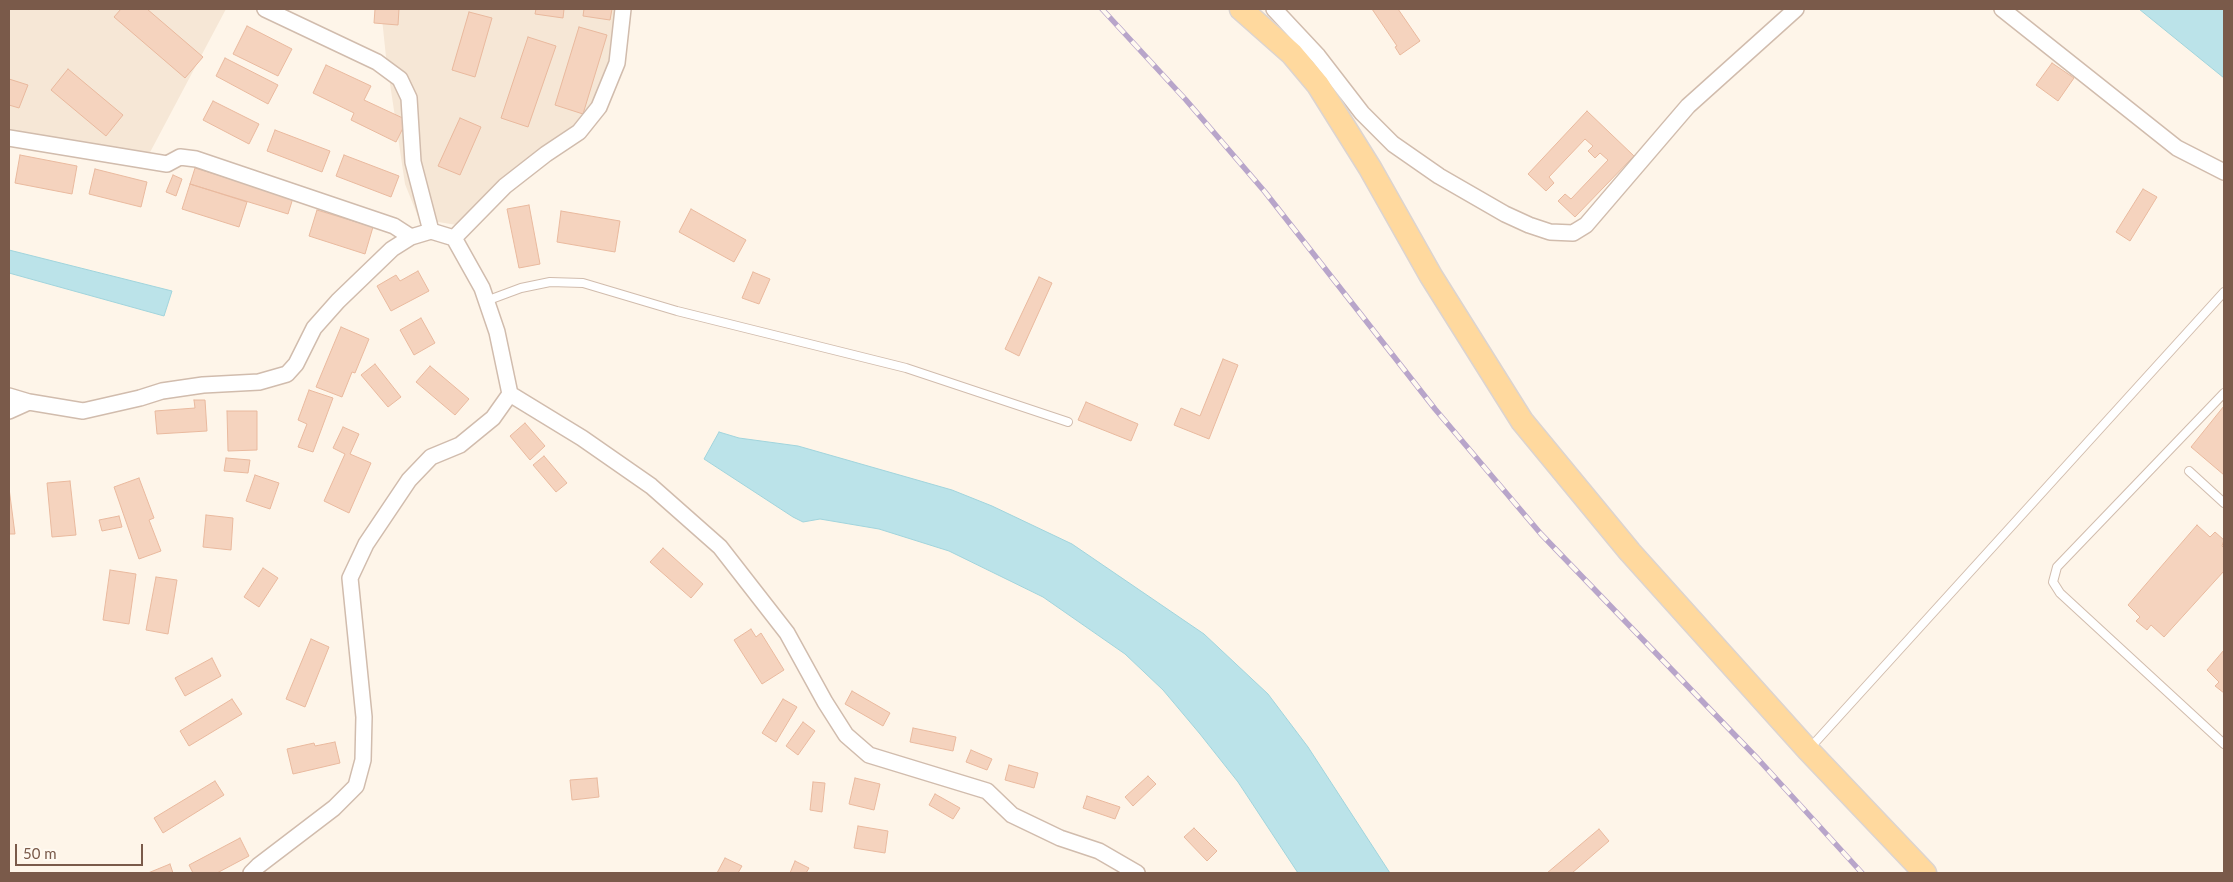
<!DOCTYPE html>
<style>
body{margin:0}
#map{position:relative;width:2233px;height:882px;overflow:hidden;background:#fef5e9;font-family:Lato,sans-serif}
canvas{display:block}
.frame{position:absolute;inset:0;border:10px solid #7a5a4a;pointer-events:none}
.scale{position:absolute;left:15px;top:844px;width:128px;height:22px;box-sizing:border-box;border:2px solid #7a5a4a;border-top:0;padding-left:6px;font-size:15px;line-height:18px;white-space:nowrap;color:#7a5a4a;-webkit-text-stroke:4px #fff9f0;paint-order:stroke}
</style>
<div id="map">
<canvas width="2233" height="882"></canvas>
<div class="frame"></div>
<div class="scale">50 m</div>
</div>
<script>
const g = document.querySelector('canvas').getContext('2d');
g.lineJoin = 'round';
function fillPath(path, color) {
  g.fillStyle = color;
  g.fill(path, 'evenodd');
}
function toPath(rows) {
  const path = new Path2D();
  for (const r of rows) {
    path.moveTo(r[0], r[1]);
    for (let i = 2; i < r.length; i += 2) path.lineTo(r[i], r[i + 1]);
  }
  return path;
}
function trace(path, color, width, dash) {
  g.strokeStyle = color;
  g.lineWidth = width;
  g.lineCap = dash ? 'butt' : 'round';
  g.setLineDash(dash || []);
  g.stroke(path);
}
fillPath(toPath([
 [9,9,226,9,147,158,9,144],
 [381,9,623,9,622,22,594,115,457,225,419,219,405,184,386,57]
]), '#f6e7d6');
const water = toPath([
 [2139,9,2224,9,2224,78,2139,9],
 [9,250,172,291,164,316,9,273,9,250],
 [719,432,739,438,798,446,952,490,992,506,1072,544,1204,634,1268,694,1308,747,1390,873,1298,873,1238,782,1200,734,1163,690,1125,654,1043,597,949,551,879,529,820,519,803,522,793,517,704,459,719,432]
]);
fillPath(water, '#bbe3e9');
trace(water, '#a1d4dc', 1);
const building = toPath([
 [121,9,147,9,203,57,185,78,114,17,121,9],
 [375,9,399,9,398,25,374,23,375,9],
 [536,9,564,9,563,18,535,14,536,9],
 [584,9,612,9,610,20,583,16,584,9],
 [1372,9,1398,9,1420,41,1400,55,1395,47,1397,46,1372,9],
 [469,12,492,18,475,77,452,70,469,12],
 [247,26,292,49,278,76,233,54,247,26],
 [579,27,607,35,583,114,555,105,579,27],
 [528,37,556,46,528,127,501,118,528,37],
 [225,58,278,85,268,104,216,76,225,58],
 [2052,63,2074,78,2058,101,2036,85,2052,63],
 [326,65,371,86,364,100,407,120,396,142,351,120,354,113,313,93,326,65],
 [68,69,123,115,106,136,51,90,68,69],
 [9,79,28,85,19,108,9,105,9,79],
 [213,101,259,124,249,144,203,120,213,101],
 [1587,111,1634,156,1575,217,1558,201,1565,194,1571,199,1608,160,1600,153,1595,158,1588,151,1593,146,1585,139,1549,177,1554,183,1546,191,1528,174,1587,111],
 [460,118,481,127,460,175,438,166,460,118],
 [275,130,330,151,322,172,267,151,275,130],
 [20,155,77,166,72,194,15,183,20,155],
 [344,155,399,176,391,197,336,176,344,155],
 [195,168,293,198,288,214,190,184,195,168],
 [95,169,147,182,141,207,89,194,95,169],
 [173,175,182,179,176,196,166,192,173,175],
 [190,184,247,202,239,227,182,209,190,184],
 [2143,189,2157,197,2130,241,2116,232,2143,189],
 [529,205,540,264,519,268,507,209,529,205],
 [691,209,746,240,734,262,679,232,691,209],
 [317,210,373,227,365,254,309,236,317,210],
 [561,211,620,221,615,252,557,242,561,211],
 [418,271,429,291,391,311,377,286,396,275,400,281,418,271],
 [753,272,770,279,759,304,742,298,753,272],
 [1039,277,1052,283,1019,356,1005,349,1039,277],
 [421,318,435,343,414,355,400,330,421,318],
 [341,327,369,339,355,373,352,372,342,397,316,387,341,327],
 [1223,359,1238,365,1209,439,1174,425,1181,408,1200,416,1223,359],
 [375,364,401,397,388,407,361,375,375,364],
 [430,366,469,399,455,415,416,382,430,366],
 [309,390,333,398,313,452,298,447,307,424,298,420,309,390],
 [194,400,205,400,207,431,157,434,155,411,195,408,194,400],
 [1086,402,1138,424,1131,441,1078,420,1086,402],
 [2224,406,2224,475,2191,447,2224,406],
 [227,411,257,411,257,450,228,451,227,411],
 [525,423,545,446,530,460,510,436,525,423],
 [343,427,359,434,350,454,371,463,349,513,324,501,345,454,333,448,343,427],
 [544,456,567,483,556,492,533,465,544,456],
 [226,458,250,460,248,473,224,471,226,458],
 [255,475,279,483,270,509,246,501,255,475],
 [139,478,154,518,149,520,161,551,139,559,114,487,139,478],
 [70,481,76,535,52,537,47,483,70,481],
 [9,488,15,534,9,534,9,488],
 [206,515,233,518,231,550,203,547,206,515],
 [119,516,122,527,102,531,99,520,119,516],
 [2197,525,2210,537,2215,532,2224,540,2222,546,2224,548,2224,571,2164,637,2151,625,2147,630,2136,621,2140,617,2128,605,2197,525],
 [663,548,703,584,691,598,650,562,663,548],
 [263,568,278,578,259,607,244,597,263,568],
 [110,570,136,574,129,624,103,620,110,570],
 [156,577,177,580,168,634,146,630,156,577],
 [751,629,756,637,761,633,784,670,762,684,734,640,751,629],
 [311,639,329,647,305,707,286,699,311,639],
 [2224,650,2224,693,2215,686,2219,682,2207,670,2224,650],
 [212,658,221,676,185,696,175,678,212,658],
 [852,691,890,713,883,726,845,704,852,691],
 [232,699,242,714,189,746,180,731,232,699],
 [783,699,797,707,776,742,762,733,783,699],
 [803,722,815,731,798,755,786,746,803,722],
 [913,728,956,737,953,751,910,742,913,728],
 [335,742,340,763,293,774,287,749,314,743,315,746,335,742],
 [971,750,992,759,987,770,966,762,971,750],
 [1009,765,1038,773,1034,788,1005,780,1009,765],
 [1148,776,1156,784,1133,806,1125,797,1148,776],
 [597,778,599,797,572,800,570,780,597,778],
 [855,778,880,784,874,810,849,804,855,778],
 [215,781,224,795,163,833,154,818,215,781],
 [813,782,825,783,822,812,810,810,813,782],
 [935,794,960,808,953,819,929,805,935,794],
 [1087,796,1120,807,1115,819,1083,808,1087,796],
 [858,826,888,831,885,853,854,848,858,826],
 [1194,828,1217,851,1207,861,1184,837,1194,828],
 [1599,829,1609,841,1572,873,1547,873,1599,829],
 [240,838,249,856,217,873,193,873,189,865,240,838],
 [725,858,742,866,738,873,717,873,725,858],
 [795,861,809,868,806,873,790,873,795,861],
 [170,864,173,873,148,873,170,864]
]);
fillPath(building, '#f5d3be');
trace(building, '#e9b99e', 1);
const lane = toPath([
 [486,301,521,288,550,282,583,283,677,311,906,368,1068,422],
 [2224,393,2057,567,2053,582,2060,593,2224,744],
 [2189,471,2224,503],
 [1810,748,2224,292]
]);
const street = toPath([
 [265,9,377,62,400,79,409,98,413,162,431,231],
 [1274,9,1318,56,1362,113,1393,144,1439,176,1505,214,1529,225,1550,232,1573,233,1586,225,1688,106,1796,9],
 [2002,9,2177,148,2224,172],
 [9,138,167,164,180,157,196,159,394,226,411,237],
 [454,238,505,186,546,154,579,132,599,107,617,63,623,9],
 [510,394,582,438,651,486,720,547,787,633,825,702,846,735,869,755,987,791,1012,815,1060,838,1099,851,1137,873],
 [9,396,29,402,83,411,140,398,162,391,203,385,259,382,287,374,296,364,314,328,338,301,392,249,411,237,431,231,454,238,482,288,497,332,510,394,493,418,460,445,431,457,409,480,366,544,350,578,364,717,363,760,356,786,334,808,258,866,251,873],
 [9,411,29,402]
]);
const primary = toPath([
 [1241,9,1292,54,1318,85,1370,168,1431,276,1522,421,1630,552,1808,750,1925,873]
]);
trace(lane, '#d1bcad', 10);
trace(street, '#d1bcad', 18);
trace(primary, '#dcd4d0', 25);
trace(lane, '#fff', 8);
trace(street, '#fff', 15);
trace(primary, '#ffd99e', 22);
const rail = toPath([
 [1102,9,1186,100,1265,192,1435,409,1541,534,1758,759,1862,873]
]);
trace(rail, '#b8a5ca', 5.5);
trace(rail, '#fff9f0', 4, [11]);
</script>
